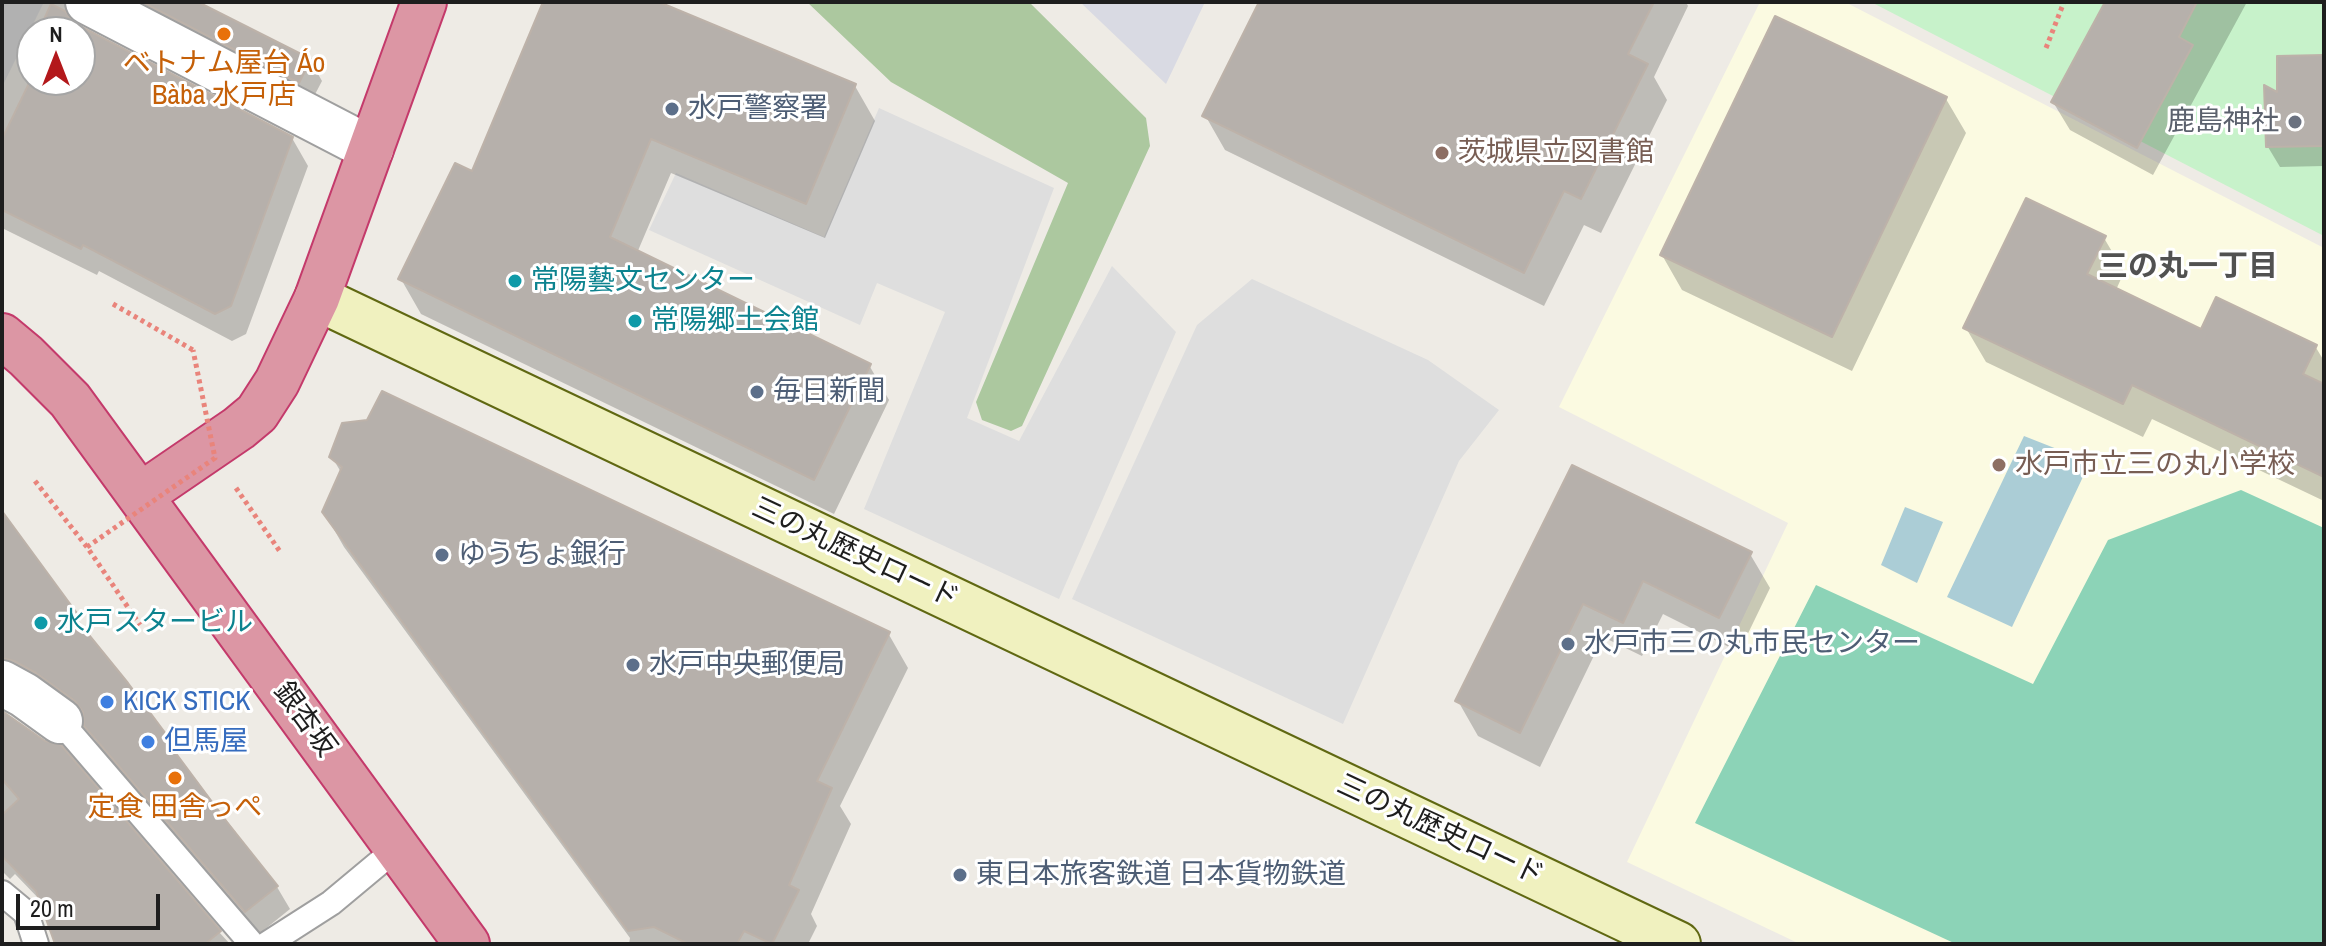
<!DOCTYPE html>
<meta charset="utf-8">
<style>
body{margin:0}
#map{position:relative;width:2326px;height:946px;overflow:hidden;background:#eeebe5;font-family:"Archivo Narrow",sans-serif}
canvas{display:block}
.frame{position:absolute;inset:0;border:4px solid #1e1e1e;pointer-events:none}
.north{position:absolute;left:16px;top:16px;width:80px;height:80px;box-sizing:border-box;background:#fff;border:2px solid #a5a5a5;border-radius:50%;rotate:0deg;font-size:22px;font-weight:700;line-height:32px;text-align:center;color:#1e1e1e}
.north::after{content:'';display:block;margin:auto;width:28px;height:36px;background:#b3181b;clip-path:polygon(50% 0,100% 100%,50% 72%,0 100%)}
.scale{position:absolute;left:16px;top:894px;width:144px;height:36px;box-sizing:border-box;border:4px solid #1e1e1e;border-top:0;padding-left:10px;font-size:24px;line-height:28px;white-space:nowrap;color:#1e1e1e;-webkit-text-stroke:6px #fff;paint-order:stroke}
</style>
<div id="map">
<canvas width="2326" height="946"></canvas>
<div class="frame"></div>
<div class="north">N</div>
<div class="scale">20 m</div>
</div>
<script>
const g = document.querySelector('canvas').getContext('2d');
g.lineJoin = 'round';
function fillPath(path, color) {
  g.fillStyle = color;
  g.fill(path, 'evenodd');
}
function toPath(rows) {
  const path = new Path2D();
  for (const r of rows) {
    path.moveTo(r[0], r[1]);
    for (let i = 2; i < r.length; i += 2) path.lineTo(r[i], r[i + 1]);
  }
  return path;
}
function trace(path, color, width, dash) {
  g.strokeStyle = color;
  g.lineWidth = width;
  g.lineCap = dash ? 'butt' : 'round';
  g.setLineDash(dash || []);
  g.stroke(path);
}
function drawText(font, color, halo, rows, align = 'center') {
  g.font = font + ' "Archivo Narrow","Noto Sans JP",sans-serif';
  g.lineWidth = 6;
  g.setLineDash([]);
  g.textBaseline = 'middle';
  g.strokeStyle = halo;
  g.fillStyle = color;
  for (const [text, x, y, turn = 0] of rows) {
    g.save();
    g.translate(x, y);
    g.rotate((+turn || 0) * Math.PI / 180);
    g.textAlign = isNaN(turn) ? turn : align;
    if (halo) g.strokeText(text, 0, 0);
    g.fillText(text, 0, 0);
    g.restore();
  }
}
fillPath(toPath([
 [1760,2,1845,2,2324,248,2324,944,1800,944,1627,862,1788,523,1559,407]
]), '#fbfae1');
fillPath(toPath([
 [807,2,1029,2,1146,118,1150,146,1022,426,1011,431,982,420,976,402,1068,183,891,82]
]), '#acc89f');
fillPath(toPath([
 [1871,2,2324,2,2324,236]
]), '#c7f2ca');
fillPath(toPath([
 [2241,490,2324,528,2324,944,1956,944,1695,823,1816,585,2033,684,2108,540]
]), '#8cd3b7');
fillPath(toPath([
 [2,2,44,2,2,87],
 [879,108,1054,188,967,418,1019,441,1112,266,1176,332,1059,599,864,509,945,312,877,283,860,325,649,230,676,173,824,237],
 [1252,279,1428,360,1499,410,1459,461,1343,724,1072,599,1197,325]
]), '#dedede');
fillPath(toPath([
 [1080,2,1205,2,1166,84]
]), '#d9dae3');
fillPath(toPath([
 [2024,436,2090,462,2012,627,1947,597],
 [1905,507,1943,522,1917,583,1881,565]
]), '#abcdd6');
fillPath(toPath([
 [2,2,86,2,74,24,292,138,308,166,246,334,232,341,99,271,97,275,2,228],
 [32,32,80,32,80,80,32,80],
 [143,2,194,2,310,60,322,81,311,102,154,21],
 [545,2,654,2,855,86,875,121,825,238,671,173,637,253,869,365,889,400,834,514,421,314,401,279,473,173],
 [1261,2,1686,2,1688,6,1654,77,1667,100,1601,233,1584,225,1544,306,1225,150,1205,115],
 [2107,2,2247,2,2153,175,2070,130,2053,102],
 [2324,57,2324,166,2280,167,2268,147],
 [1946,99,1966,133,1852,371,1682,290,1662,255],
 [2104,238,2124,272,2116,290,2202,331,2315,346,2324,361,2324,501,2152,419,2143,437,1986,362,1966,328],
 [332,457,888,633,908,668,840,806,851,824,811,914,817,926,808,944,629,944,630,938,344,547,324,512,342,474],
 [1572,468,1750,554,1770,588,1739,652,1663,614,1642,656,1603,637,1540,767,1478,736,1458,701],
 [2,514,77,617,90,639,277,887,290,909,259,934,100,749,86,720,2,668],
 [2,715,219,932,230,944,57,944,42,902,15,874,10,879,2,871]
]), '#0003');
const building = toPath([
 [142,2,198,2,311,59,299,83,142,2],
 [543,2,659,2,856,84,806,204,651,139,610,237,871,364,814,480,398,279,455,163,472,171,543,2],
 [1259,2,1654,2,1628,54,1648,64,1581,199,1564,191,1524,273,1202,116,1259,2],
 [2105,2,2197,2,2179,37,2193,45,2137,148,2051,102,2105,2],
 [51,4,65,11,76,24,293,137,231,306,215,314,83,245,81,249,2,210,2,139,32,77,32,80,80,80,80,32,38,32,51,4],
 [1775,16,1947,97,1832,337,1660,255,1775,16],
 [2324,55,2324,146,2266,147,2264,85,2277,92,2277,56,2324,55],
 [2026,198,2106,236,2087,274,2201,329,2216,297,2317,345,2303,374,2324,384,2324,477,2132,385,2123,404,1963,328,2026,198],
 [382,391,890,632,817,781,832,788,789,885,799,890,772,944,744,931,737,944,688,944,654,927,628,931,322,512,342,467,329,457,342,423,367,420,382,391],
 [1572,465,1752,552,1719,618,1643,581,1623,623,1583,604,1520,733,1455,701,1572,465],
 [2,511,79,616,76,619,128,683,175,746,172,748,227,822,278,886,245,912,84,726,83,712,75,701,36,673,14,661,2,658,2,511],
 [2,711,45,741,61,745,221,931,205,944,55,944,36,891,2,856,2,815,19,799,2,779,2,711]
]);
fillPath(building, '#b6b0ab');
trace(building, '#bdb2a9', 2);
const lane = toPath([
 [60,721,252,944],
 [2,893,26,913,36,944],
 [267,944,331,903,397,848]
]);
const street = toPath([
 [88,2,371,149],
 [2,683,24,695,60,721]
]);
const secondary = toPath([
 [317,298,1678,944]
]);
const highway = toPath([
 [2,336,26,356,70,400,467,944],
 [141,495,239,428,257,413,277,382,317,298,424,2]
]);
trace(lane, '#9f9f9f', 28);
trace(street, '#9f9f9f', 48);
trace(secondary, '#606812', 48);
trace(highway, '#c43a6b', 48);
trace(toPath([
 [2046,48,2064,2],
 [113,304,193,350],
 [35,481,87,547,140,625],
 [236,488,281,553]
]), '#e9847b', 5, [4, 4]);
trace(lane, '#fff', 24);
trace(street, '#fff', 44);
trace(secondary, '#f0f1bf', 44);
trace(highway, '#dc96a4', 44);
trace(toPath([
 [87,547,215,458,193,350]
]), '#e9847b', 5, [4, 4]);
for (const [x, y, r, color] of [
 [224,34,8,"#e8710a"],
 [672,109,8,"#5c6f8a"],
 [2295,122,8,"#6b7280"],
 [1442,153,8,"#8d6e63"],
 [515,281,8,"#0f9aa8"],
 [635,321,8,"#0f9aa8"],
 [757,392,8,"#5c6f8a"],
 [1999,465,8,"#8d6e63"],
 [442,555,8,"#5c6f8a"],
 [41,623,8,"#0f9aa8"],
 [1568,644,8,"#5c6f8a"],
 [633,665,8,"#5c6f8a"],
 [107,702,8,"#3f7fe0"],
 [148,742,8,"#3f7fe0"],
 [175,778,8,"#e8710a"],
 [960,875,8,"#5c6f8a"]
]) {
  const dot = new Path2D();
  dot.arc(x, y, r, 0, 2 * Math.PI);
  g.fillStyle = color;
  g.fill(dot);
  trace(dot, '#fff', 3);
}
drawText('28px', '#c56008', '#fff', [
 ["ベトナム屋台 Áo",224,64],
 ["Bàba 水戸店",224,96],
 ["定食 田舎っぺ",175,808]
]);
drawText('28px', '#4e5e75', '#fff', [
 ["水戸警察署",688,109],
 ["毎日新聞",773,392],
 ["ゆうちょ銀行",458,555],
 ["水戸市三の丸市民センター",1584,644],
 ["水戸中央郵便局",649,665],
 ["東日本旅客鉄道 日本貨物鉄道",976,875]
], 'left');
drawText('28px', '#5b616d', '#fff', [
 ["鹿島神社",2279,122]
], 'right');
drawText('28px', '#785e54', '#fff', [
 ["茨城県立図書館",1458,153],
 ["水戸市立三の丸小学校",2015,465]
], 'left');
drawText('28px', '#0d838f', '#fff', [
 ["常陽藝文センター",531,281],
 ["常陽郷土会館",651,321],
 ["水戸スタービル",57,623]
], 'left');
drawText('28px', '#1e1e1e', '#fff', [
 ["三の丸歴史ロード",855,554,25],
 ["銀杏坂",304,720,54],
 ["三の丸歴史ロード",1440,831,25]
]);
drawText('28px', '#366cbe', '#fff', [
 ["KICK STICK",123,702],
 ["但馬屋",164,742]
], 'left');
drawText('bold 30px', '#515151', '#fff', [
 ["三の丸一丁目",2188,268]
]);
</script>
